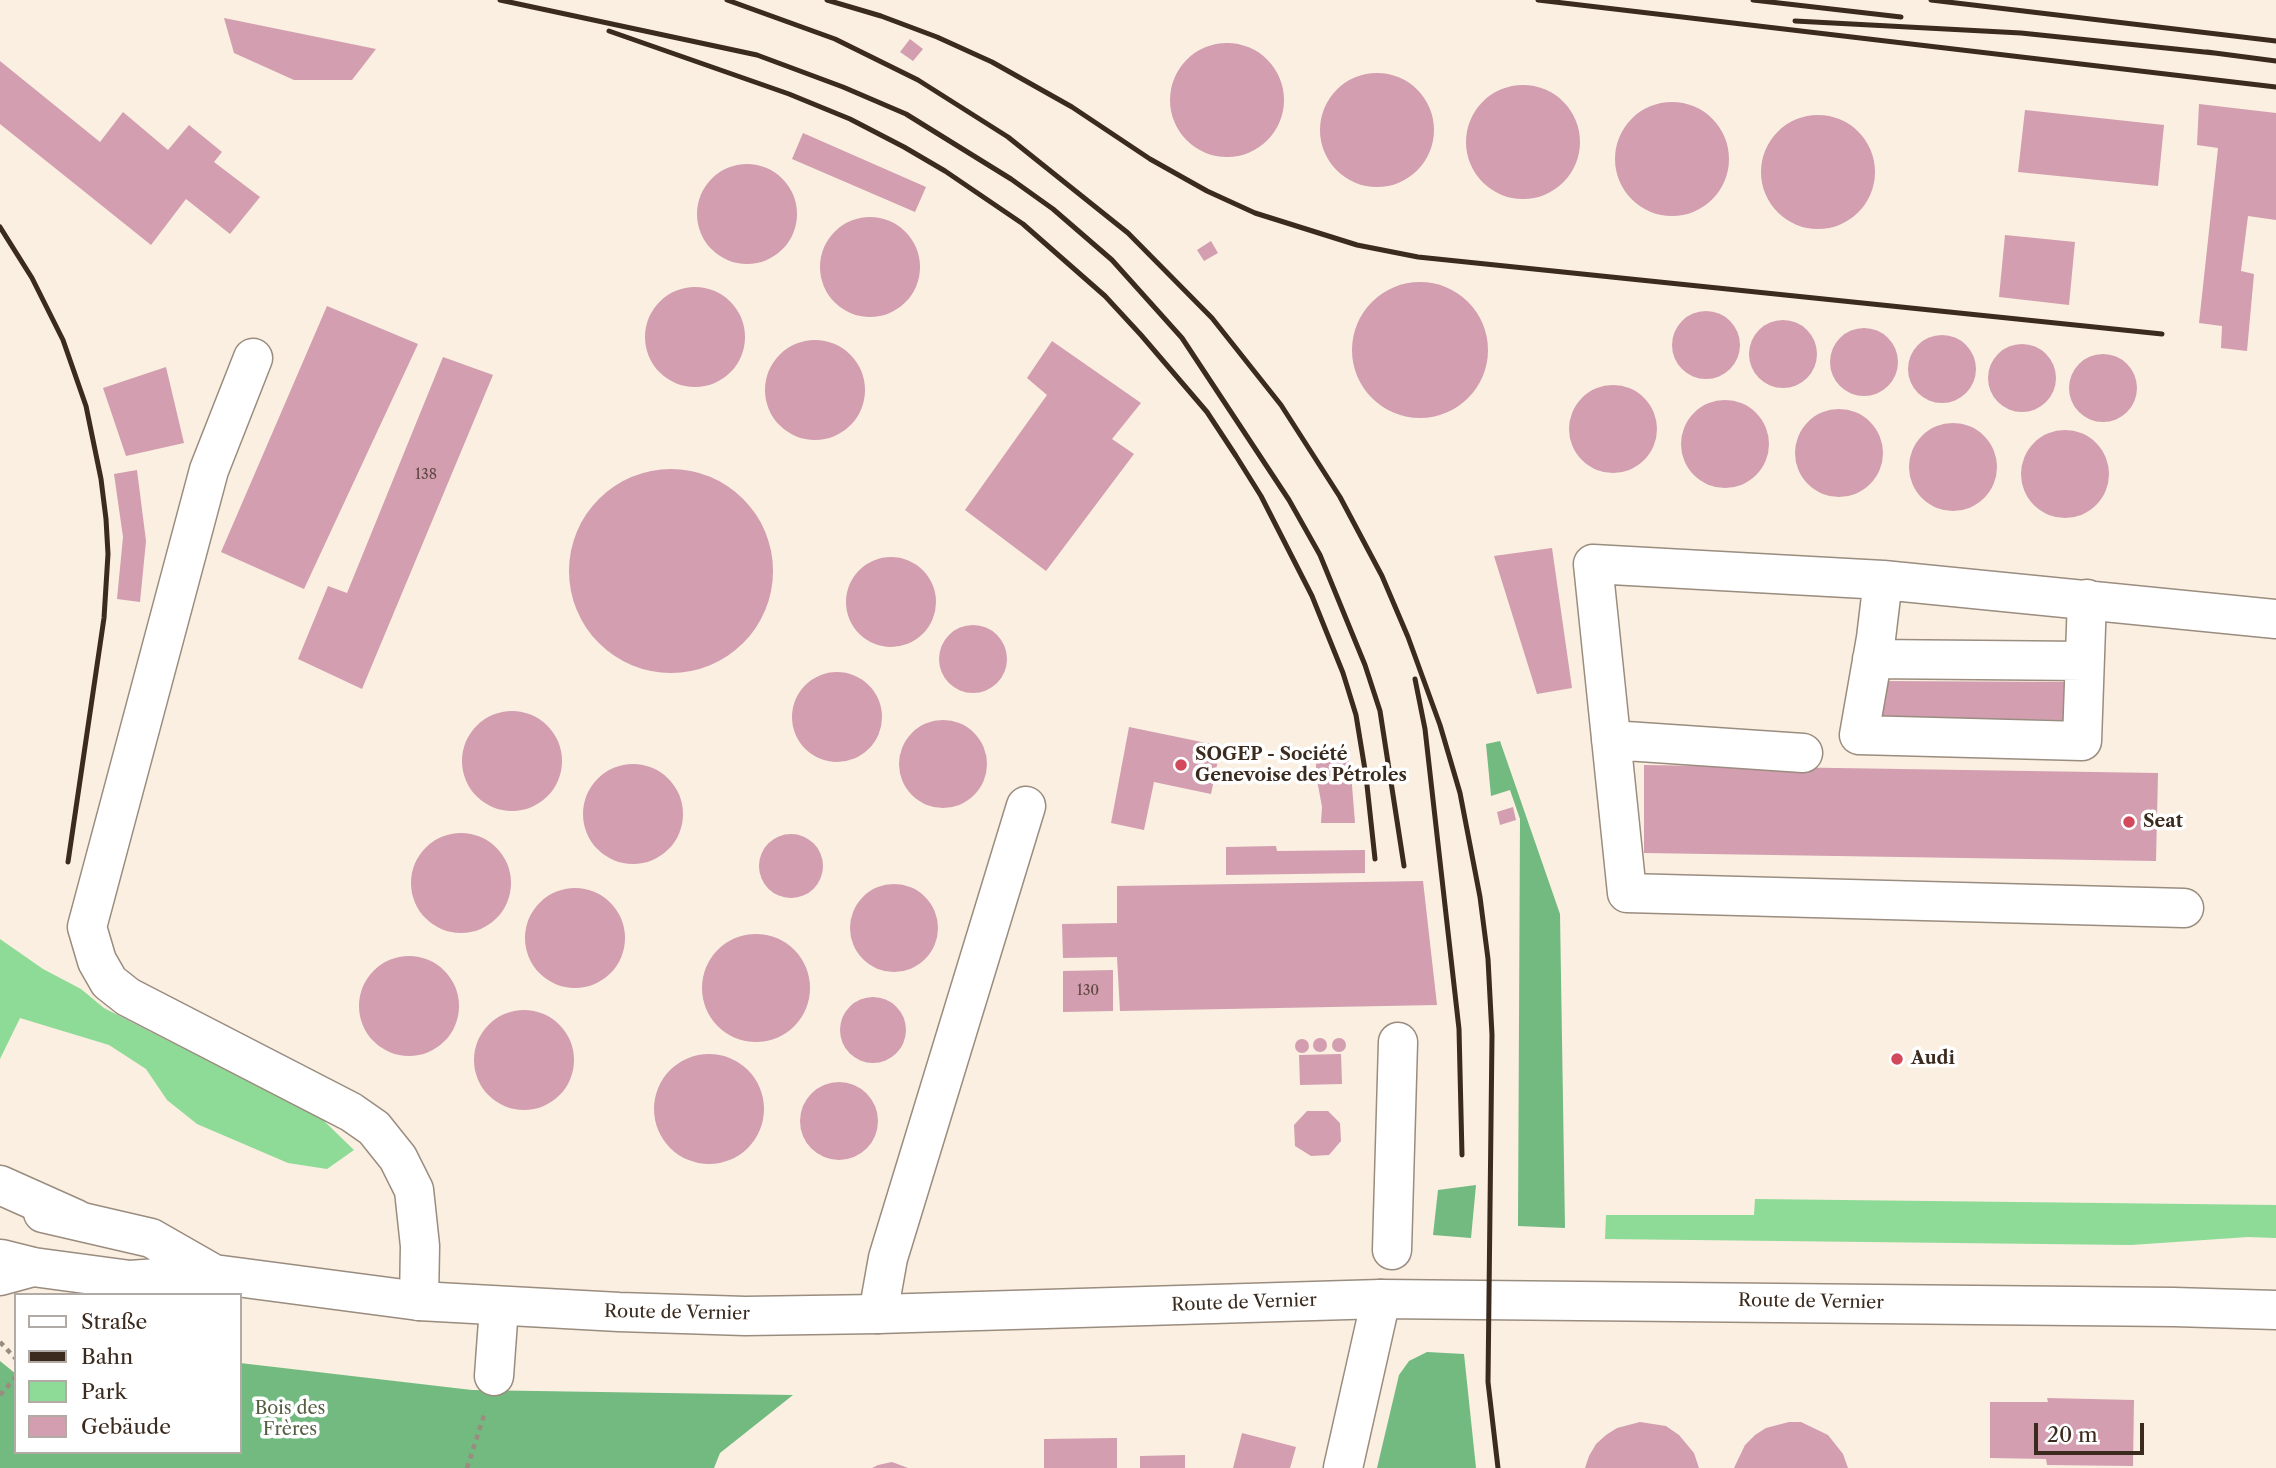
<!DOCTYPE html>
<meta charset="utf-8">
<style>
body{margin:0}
#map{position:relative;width:2276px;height:1468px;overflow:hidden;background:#faefe0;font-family:"Libre Caslon Text",serif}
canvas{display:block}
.legend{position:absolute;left:14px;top:1293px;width:228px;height:161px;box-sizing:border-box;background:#fff;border:2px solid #b1aaa5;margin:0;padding:9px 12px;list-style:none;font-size:21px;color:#3b2a1e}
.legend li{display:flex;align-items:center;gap:14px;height:35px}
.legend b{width:35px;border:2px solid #b1aaa5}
.scale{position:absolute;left:2034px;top:1423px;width:110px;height:32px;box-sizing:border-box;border:4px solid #3b2a1e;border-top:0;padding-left:9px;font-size:21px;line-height:24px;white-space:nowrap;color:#3b2a1e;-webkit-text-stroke:5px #fff;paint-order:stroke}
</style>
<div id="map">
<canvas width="2276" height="1468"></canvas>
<ul class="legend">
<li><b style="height:9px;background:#fff"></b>Straße</li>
<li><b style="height:9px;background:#3b2a1e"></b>Bahn</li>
<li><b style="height:19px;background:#8eda97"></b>Park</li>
<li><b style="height:19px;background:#d29eb0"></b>Gebäude</li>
</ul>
<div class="scale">20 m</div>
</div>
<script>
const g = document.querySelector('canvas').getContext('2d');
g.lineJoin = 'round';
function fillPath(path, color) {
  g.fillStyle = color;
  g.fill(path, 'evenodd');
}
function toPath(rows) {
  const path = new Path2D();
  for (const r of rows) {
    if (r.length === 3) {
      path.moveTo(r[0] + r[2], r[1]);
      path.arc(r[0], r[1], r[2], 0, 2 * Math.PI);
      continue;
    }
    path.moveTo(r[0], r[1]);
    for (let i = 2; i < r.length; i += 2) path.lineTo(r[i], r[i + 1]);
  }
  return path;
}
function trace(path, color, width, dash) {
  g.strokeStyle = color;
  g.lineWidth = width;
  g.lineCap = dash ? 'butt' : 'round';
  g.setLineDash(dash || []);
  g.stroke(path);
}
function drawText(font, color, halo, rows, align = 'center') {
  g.font = font + ' "Libre Caslon Text",serif';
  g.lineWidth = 7;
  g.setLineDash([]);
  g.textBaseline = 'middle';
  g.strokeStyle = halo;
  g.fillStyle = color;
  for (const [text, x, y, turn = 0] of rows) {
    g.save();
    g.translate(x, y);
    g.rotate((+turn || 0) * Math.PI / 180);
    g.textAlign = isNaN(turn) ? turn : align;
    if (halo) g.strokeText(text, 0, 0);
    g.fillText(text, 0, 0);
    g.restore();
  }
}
fillPath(toPath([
 [0,939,43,969,81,989,104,1008,322,1119,354,1150,327,1169,288,1163,197,1124,167,1100,146,1069,109,1045,20,1018,0,1059],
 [1755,1199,2276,1205,2276,1238,2248,1237,2131,1245,1605,1239,1606,1215,1754,1215]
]), '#8eda97');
fillPath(toPath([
 [1500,741,1560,914,1565,1228,1518,1226,1520,819,1510,790,1491,796,1486,744],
 [1476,1185,1471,1238,1433,1235,1438,1190],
 [1427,1352,1464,1354,1476,1468,1377,1468,1399,1375,1409,1361],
 [0,1361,16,1374,16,1452,240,1452,240,1363,472,1390,793,1395,720,1453,714,1468,0,1468]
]), '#72ba80');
fillPath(toPath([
 [224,18,376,49,352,80,294,80,234,53],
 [910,39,923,49,913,61,900,52],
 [1227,100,57],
 [0,61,100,142,123,112,168,150,189,125,222,152,214,162,260,197,230,234,186,199,151,245,0,124],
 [1377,130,57],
 [1523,142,57],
 [1672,159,57],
 [2199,104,2276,113,2276,220,2248,216,2241,271,2254,274,2247,351,2221,348,2222,326,2199,323,2218,148,2197,145],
 [2025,110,2164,125,2158,186,2018,172],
 [1818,172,57],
 [803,133,926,187,915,212,792,159],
 [747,214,50],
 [870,267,50],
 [2005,235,2075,242,2069,305,1999,297],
 [1211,241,1218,253,1204,261,1197,250],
 [1420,350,68],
 [695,337,50],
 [327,306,418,344,304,589,221,552],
 [1706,345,34],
 [1783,354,34],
 [1864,362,34],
 [1942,369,34],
 [815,390,50],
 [1052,341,1141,403,1112,439,1134,454,1046,571,965,510,1047,395,1027,378],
 [2022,378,34],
 [2103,388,34],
 [443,357,493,375,362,689,298,659,328,586,347,593],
 [166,367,184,443,126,456,103,388],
 [1613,429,44],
 [1725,444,44],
 [1839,453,44],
 [1953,467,44],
 [2065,474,44],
 [671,571,102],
 [137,470,146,541,140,602,117,599,123,537,114,474],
 [1552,548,1572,688,1537,694,1494,556],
 [891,602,45],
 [973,659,34],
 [837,717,45],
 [1883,681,2068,682,2068,720,1883,719],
 [512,761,50],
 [943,764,44],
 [1129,727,1221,746,1211,794,1154,782,1144,830,1111,823],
 [1349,757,1348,774,1351,773,1355,823,1321,823,1322,807,1316,774,1316,758],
 [633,814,50],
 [1644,765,2158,773,2156,861,1644,853],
 [1513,807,1516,820,1500,825,1497,812],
 [461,883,50],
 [791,866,32],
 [1276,846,1277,851,1365,850,1365,873,1226,875,1226,847],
 [1423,881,1437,1005,1120,1011,1117,957,1063,958,1062,924,1117,923,1117,886],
 [894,928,44],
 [575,938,50],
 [756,988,54],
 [409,1006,50],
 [1113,970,1113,1011,1063,1012,1063,971],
 [873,1030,33],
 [524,1060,50],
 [1339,1045,7],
 [1320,1045,7],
 [1302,1046,7],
 [709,1109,55],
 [1341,1054,1342,1084,1300,1085,1299,1055],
 [839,1121,39],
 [1307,1111,1328,1111,1340,1123,1341,1141,1329,1155,1311,1156,1295,1146,1294,1125],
 [2047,1398,2134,1400,2133,1466,2047,1465,2046,1459,1990,1458,1990,1402,2048,1402],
 [1640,1422,1666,1426,1679,1435,1694,1453,1699,1468,1585,1468,1589,1456,1596,1444,1606,1435,1617,1428],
 [1789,1422,1801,1422,1828,1435,1843,1454,1848,1468,1734,1468,1745,1445,1755,1435,1766,1428],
 [1242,1433,1296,1447,1290,1468,1233,1468],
 [1117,1438,1117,1468,1044,1468,1044,1439],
 [1185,1455,1185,1468,1140,1468,1140,1456],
 [892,1462,908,1468,872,1468,878,1465]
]), '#d29eb0');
const minor = toPath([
 [253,358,209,470,87,927,97,961,109,982,128,997,351,1112,374,1128,398,1158,414,1190,420,1246,419,1301],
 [1883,580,1876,638,1859,735,2082,741,2087,599],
 [1872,659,2084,661],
 [1611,740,1803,753],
 [2184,908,1627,893,1593,564,1883,580,2276,619],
 [1392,1250,1398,1042],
 [878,1314,888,1258,1026,806],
 [494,1376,499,1307],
 [1343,1468,1381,1299]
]);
const major = toPath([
 [43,1213,151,1238,214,1274],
 [1,1259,33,1267,130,1280,214,1274,419,1301,619,1312,745,1316,878,1314,1381,1299,2174,1307,2276,1310]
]);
const highway = toPath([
 [0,1185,76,1219],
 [0,1276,33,1267]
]);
trace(minor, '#9a8c7f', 41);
trace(major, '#9a8c7f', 41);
trace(highway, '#9a8c7f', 41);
trace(toPath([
 [0,1342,16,1359],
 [0,1395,16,1377],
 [467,1468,485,1412]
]), '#9a8c7f', 4.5, [5, 5]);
trace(minor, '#fff', 38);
trace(major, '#fff', 38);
trace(highway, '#fff', 38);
trace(toPath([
 [500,0,757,55,843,87,906,114,1011,179,1053,209,1112,260,1182,338,1289,500,1320,555,1365,665,1380,711,1404,866],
 [727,0,835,39,918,80,1008,137,1128,233,1212,318,1281,405,1340,497,1382,576,1408,637,1440,725,1460,793,1480,897,1488,959,1492,1035,1488,1382,1498,1468],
 [827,0,881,16,937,37,992,62,1072,107,1150,159,1207,191,1255,213,1357,245,1418,257,2162,334],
 [1538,0,2276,87],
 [1753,0,1901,17],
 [1931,0,2276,41],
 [1795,21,2021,33,2214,53],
 [609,31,789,94,850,119,904,147,945,171,1023,224,1105,296,1141,335,1207,412,1236,456,1261,496,1312,596,1343,673,1356,715,1366,776,1375,859],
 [2207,52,2276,61],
 [0,227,32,278,63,340,86,406,101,479,106,519,108,554,104,618,68,862],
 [1415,679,1425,729,1459,1029,1462,1155]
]), '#3b2a1e', 5);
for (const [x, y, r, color] of [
 [1181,765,7,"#d1495b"],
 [2129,822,7,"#d1495b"],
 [1897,1059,7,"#d1495b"]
]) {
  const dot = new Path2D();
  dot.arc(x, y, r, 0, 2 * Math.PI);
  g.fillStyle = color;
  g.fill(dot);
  trace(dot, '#fff', 2.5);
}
drawText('14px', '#614742', null, [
 ["138",426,475],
 ["130",1088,991]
]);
drawText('bold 18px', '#3b2a1e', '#fff', [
 ["SOGEP - Société",1195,755],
 ["Genevoise des Pétroles",1195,776],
 ["Seat",2143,822],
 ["Audi",1911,1059]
], 'left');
drawText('18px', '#3b2a1e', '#fff', [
 ["Route de Vernier",1811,1302,1],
 ["Route de Vernier",1244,1303,-2],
 ["Route de Vernier",677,1313,1]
]);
drawText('18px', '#545f42', '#fff', [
 ["Bois des",290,1409],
 ["Frères",290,1430]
]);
</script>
